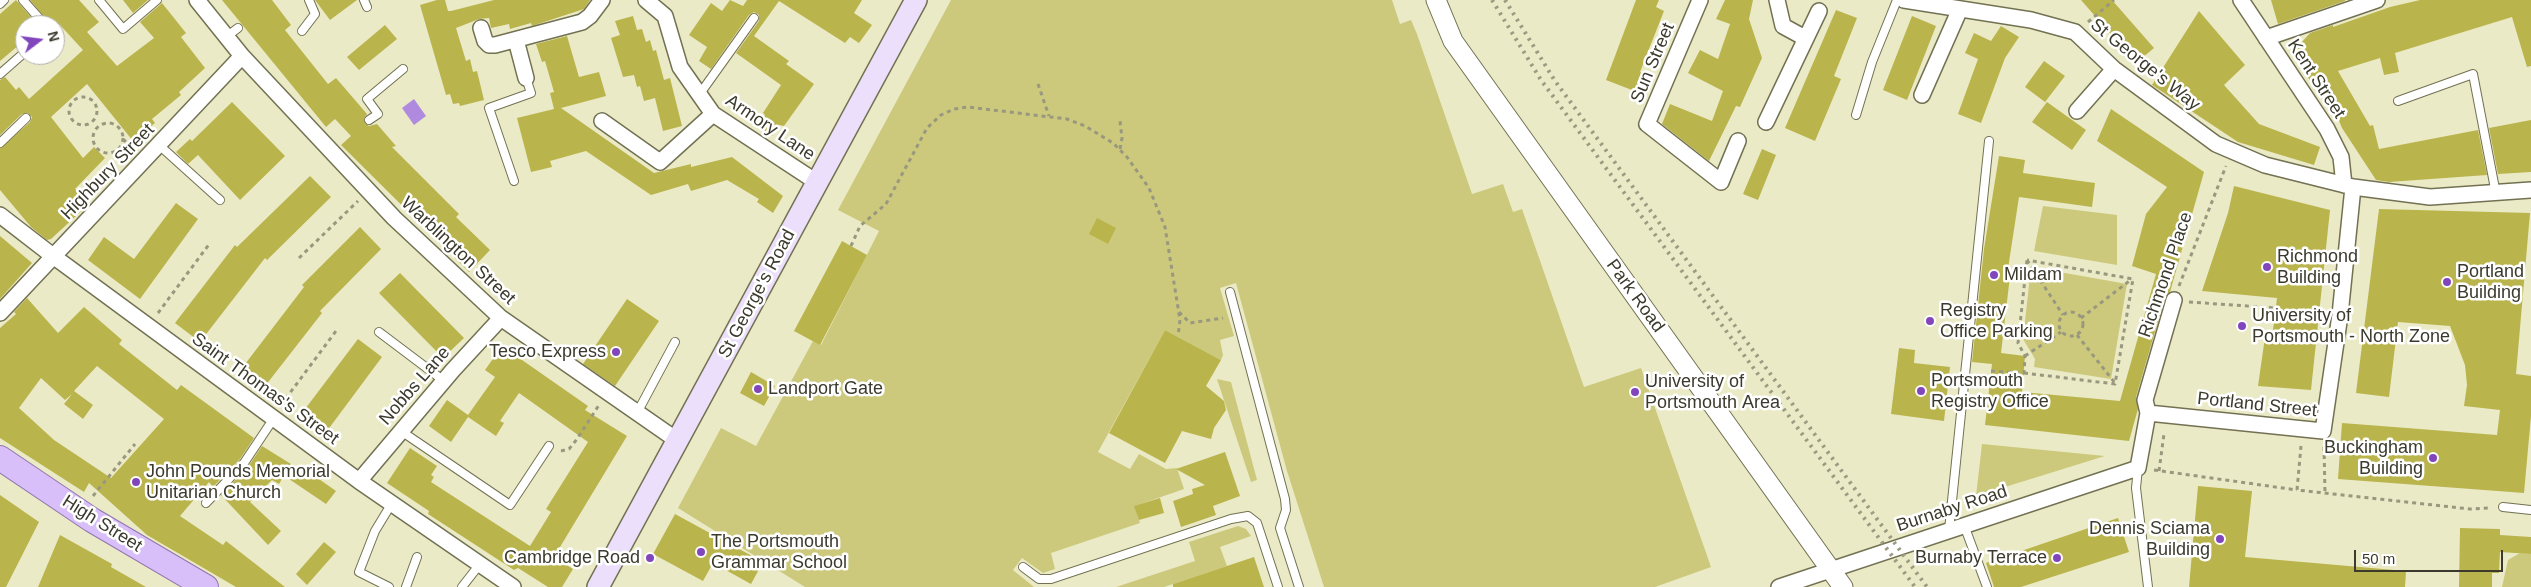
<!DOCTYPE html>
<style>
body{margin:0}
#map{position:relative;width:2531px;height:587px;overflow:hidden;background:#ebeac7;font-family:Arial,sans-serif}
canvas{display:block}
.north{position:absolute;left:15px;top:15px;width:50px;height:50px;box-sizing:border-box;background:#fff;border:1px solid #b1b0ab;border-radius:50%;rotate:75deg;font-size:14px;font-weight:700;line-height:20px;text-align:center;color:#3b3a2d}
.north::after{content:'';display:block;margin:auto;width:18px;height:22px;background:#8246bc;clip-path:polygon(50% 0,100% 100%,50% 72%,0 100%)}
.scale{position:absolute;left:2354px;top:550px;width:149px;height:22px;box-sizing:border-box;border:2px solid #3b3a2d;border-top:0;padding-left:6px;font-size:15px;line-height:18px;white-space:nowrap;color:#3b3a2d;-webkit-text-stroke:4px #fff;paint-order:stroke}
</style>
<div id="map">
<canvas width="2531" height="587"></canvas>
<div class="north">N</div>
<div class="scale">50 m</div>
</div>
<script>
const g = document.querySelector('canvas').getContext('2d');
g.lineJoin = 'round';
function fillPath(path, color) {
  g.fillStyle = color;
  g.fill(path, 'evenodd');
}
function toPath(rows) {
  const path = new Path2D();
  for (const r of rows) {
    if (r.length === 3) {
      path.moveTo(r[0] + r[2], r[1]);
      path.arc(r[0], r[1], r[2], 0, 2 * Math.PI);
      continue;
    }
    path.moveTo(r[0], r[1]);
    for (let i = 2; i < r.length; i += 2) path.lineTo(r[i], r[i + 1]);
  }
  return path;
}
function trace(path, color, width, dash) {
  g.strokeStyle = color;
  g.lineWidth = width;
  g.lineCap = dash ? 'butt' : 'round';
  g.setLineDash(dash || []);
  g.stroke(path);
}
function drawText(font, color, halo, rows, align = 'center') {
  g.font = font + ' Arial,sans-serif';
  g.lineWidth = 5;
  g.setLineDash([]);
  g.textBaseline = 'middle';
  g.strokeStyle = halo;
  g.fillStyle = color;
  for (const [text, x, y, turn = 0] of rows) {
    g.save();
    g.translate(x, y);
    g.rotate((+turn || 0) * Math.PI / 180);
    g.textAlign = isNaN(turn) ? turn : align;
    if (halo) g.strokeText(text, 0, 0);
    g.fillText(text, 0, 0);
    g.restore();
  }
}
fillPath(toPath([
 [951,0,1392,0,1400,24,1411,20,1417,34,1472,194,1503,184,1513,212,1522,209,1584,387,1641,368,1711,567,1655,587,1324,587,1287,471,1236,283,1220,288,1234,336,1220,340,1223,355,1221,360,1165,330,1098,452,1130,469,1139,454,1166,469,1177,468,1184,489,1135,506,1140,523,1051,553,1055,569,1043,573,1022,558,1013,570,1034,587,805,587,678,508,721,428,756,446,813,341,821,345,879,231,838,210],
 [2043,206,2117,215,2117,265,2034,251],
 [2031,267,2127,284,2111,379,2034,367,2035,359,2023,339],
 [1217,379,1231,382,1257,480,1251,482],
 [1982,444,2105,456,1976,496],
 [1238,526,1246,529,1251,536,1220,547,1227,566,1164,587,1116,587,1195,561,1189,542],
 [2520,553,2531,554,2531,587,2502,587,2508,560]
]), '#ccc97c');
fillPath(toPath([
 [414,99,426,116,414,125,402,108]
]), '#b08ade');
fillPath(toPath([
 [16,0,38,25,25,25,25,40,0,61,0,14],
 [30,0,79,0,99,22,87,32,117,66,154,38,140,22,162,3,186,33,181,37,205,68,179,92,181,95,152,119,155,123,133,141,87,84,51,117,83,158,94,147,105,158,75,189,89,204,51,239,47,240,31,227,0,190,0,148,30,122,32,117,28,113,22,114,0,135,0,80,5,77,16,90,19,87,29,99,83,50,60,25,51,25],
 [123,0,148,0,133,13],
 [222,0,272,0,291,25,285,30,328,84,336,78,367,114,364,118,365,123,369,126,377,124,396,146,392,147,459,214,456,217,490,250,469,272,341,145,351,136,335,119,326,127],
 [315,0,357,0,330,20],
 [437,0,445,0,448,11,451,11,494,0,590,0,584,9,532,26,531,23,510,29,509,24,491,28,489,18,479,19,456,28,466,61,470,59,473,72,477,71,484,100,460,106,459,103,453,104,450,94,446,95,420,5],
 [730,0,743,6,747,0,862,0,854,13,872,25,859,43,850,37,845,43,779,1,754,36,789,61,786,64,814,84,784,126,779,125,772,136,757,126,765,115,763,113,781,85,736,53,759,21,759,15,754,12,749,15,711,69,699,61,707,47,689,35,711,3,722,11],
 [1636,0,1659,0,1656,7,1664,11,1640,72,1644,74,1637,92,1606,80],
 [1725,0,1753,0,1749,19,1762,58,1740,107,1736,106,1709,161,1662,124,1670,104,1712,121,1723,91,1688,73,1700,50,1718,59,1730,24,1716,19],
 [2081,0,2112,0,2154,48,2136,63],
 [2271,0,2345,0,2345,1,2278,24],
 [2420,0,2531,0,2531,66,2527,67,2512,17,2395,53,2399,72,2384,75,2380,58,2338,71,2370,126,2373,125,2379,149,2478,130,2487,175,2389,182,2376,180,2342,128,2333,106,2331,112,2292,53,2310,33,2333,25,2333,27,2390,7],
 [1836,10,1857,18,1834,76,1841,79,1815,141,1785,128],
 [2199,11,2245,65,2224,85,2259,124,2320,147,2314,165,2238,142,2152,85],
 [633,16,637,30,642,29,646,42,650,40,653,51,656,50,664,80,670,78,682,126,663,131,655,98,644,101,640,86,637,87,634,75,623,77,611,38,620,35,615,21],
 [1912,16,1936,26,1907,100,1883,90],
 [385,25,397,39,359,70,347,57],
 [2001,26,2019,37,2005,58,1981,123,1958,114,1978,59,1965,53,1974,33,1991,41],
 [567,36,579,77,599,72,606,96,561,108,654,173,691,164,691,167,732,157,783,196,773,213,757,202,759,199,727,180,691,191,688,184,651,195,586,151,550,161,552,167,531,172,517,118,554,109,550,93,554,92,545,61,542,62,536,44],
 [2044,61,2065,76,2045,102,2025,87],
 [232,102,285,156,240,200,198,155,188,164,176,152,190,139,192,141],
 [2047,102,2086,130,2072,150,2032,122],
 [2111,109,2204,172,2170,292,2165,297,2136,397,2138,409,2129,441,1985,425,1992,364,1972,362,1984,249,1999,156,2025,160,2023,173,2095,183,2092,207,2019,197,2007,275,2010,276,2001,353,2025,356,2022,392,2120,401,2156,274,2132,266,2146,214,2167,187,2097,141],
 [2531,120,2531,172,2498,174,2489,128],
 [1762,149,1776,155,1758,200,1743,194],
 [310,176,331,197,267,260,265,258,200,342,175,323,235,245,237,247],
 [2234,186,2330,210,2311,390,2258,386,2265,337,2272,338,2277,298,2202,291,2228,213],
 [176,203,198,219,140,299,88,260,104,237,134,259],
 [2379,209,2530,213,2516,374,2531,376,2531,416,2524,493,2338,479,2342,423,2497,435,2500,410,2464,406,2467,385,2465,365,2450,326,2398,322,2389,397,2356,393],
 [1097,218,1116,228,1108,244,1089,234],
 [360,227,381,249,320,311,322,313,262,390,239,372,304,287,302,285],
 [0,236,32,263,0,299],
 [842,241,867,255,820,345,794,331],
 [400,273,464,338,443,358,379,293],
 [27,298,58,333,84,307,122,340,119,344,177,390,181,385,254,438,240,459,213,487,209,482,180,516,223,545,226,541,285,587,236,587,147,535,89,483,84,492,0,438,0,328,16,314,14,312],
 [97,366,164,419,111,478,54,440,19,408,41,378,65,400,72,394,64,404,83,419,93,405,74,391],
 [627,299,659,321,615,386,583,364],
 [1165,330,1221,360,1206,386,1224,401,1226,410,1214,428,1211,439,1182,431,1165,463,1109,433],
 [358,339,382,357,324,435,299,417],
 [502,346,588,406,585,410,627,436,554,557,573,569,562,587,548,587,518,568,514,570,428,514,429,511,387,483,410,448,437,466,431,475,434,477,431,482,530,546,551,512,546,509,588,442,519,393,500,421,504,423,496,436,468,417,451,442,429,426,447,400,468,415,495,377,485,370],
 [1899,348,1915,350,1914,363,1950,367,1944,421,1891,414],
 [751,372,775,386,764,406,740,393],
 [262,446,291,464,279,484,272,480,250,502,281,531,268,545,221,495,248,467],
 [1225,452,1240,496,1213,506,1216,515,1181,527,1173,501,1193,494,1192,489,1205,485,1176,469],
 [299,465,336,491,326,504,289,479],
 [2198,486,2252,491,2245,557,2406,571,2405,587,2189,587],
 [0,495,39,522,6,587,0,587],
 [1160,498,1164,513,1139,520,1134,506],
 [675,514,763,562,751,584,713,563,703,581,653,554],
 [2118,518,2129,552,2021,587,1994,587,1986,563],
 [2460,528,2500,529,2500,535,2531,537,2531,554,2500,552,2499,573,2492,573,2492,587,2459,587],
 [60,535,112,564,111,567,146,587,38,587],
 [324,542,336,552,307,585,296,574],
 [1254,557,1264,587,1173,587,1173,584]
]), '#bab44c');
const service = toPath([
 [23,0,45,25],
 [99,0,123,29,157,0],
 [364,0,367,7],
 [0,4,4,0],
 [302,31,315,14,309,0],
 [226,37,238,28],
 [0,74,25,52],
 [699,95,754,18],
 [2398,101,2473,74,2496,194],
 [1856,115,1872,62,1897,0],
 [369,120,378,114,367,99,403,69],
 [0,143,26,118],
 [159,145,220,200],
 [514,181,489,108,531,93,526,78],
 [1230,292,1285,499,1286,510,1280,528,1299,587],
 [379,332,444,381],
 [637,413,675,342],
 [401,431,510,505,549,446],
 [2138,468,2136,488,2148,587],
 [206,503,244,463,274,418],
 [2503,507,2531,510],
 [1964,525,1987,587],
 [1949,530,1989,141],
 [1023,567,1039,579,1051,579,1231,519,1248,516,1257,523,1278,587],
 [389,587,359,572,375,531,392,503],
 [406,587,417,557],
 [462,587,480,564]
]);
const minor = toPath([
 [197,0,242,56,394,218,501,318,678,441],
 [646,0,665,16,680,67,713,114,818,183],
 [1700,0,1647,124,1721,182,1738,141],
 [1777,0,1783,26,1805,38],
 [1904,0,2031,20,2075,32,2114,69,2216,144,2265,165,2353,187,2430,197,2531,190],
 [2241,0,2327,129,2341,157,2344,185],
 [481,28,485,41,489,45,495,45,582,22,590,16,602,0],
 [2266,38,2377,0],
 [516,40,526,78],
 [1922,95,1960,9],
 [2077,111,2114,69],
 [602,121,660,162,713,114],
 [1766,122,1819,11],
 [0,215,53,256,359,481,513,587],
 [0,313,242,56],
 [2148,413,2145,400,2174,300],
 [359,481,453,370,501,318],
 [1779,587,2138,468,2148,413,2323,431,2340,315,2353,187]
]);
const tertiary = toPath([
 [1436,0,1453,41,1843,587]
]);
const secondary = toPath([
 [598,587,916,0]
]);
const primary = toPath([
 [0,458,92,520,206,587]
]);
trace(service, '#727152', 10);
trace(minor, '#727152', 18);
trace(tertiary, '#727152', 21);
trace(secondary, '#727152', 24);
trace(primary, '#9175af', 26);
trace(toPath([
 [2088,22,2114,0],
 [1038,84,1049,116],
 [83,111,14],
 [108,138,15],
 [123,139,132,148],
 [1120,149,1122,138,1120,121],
 [851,246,860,226,886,204,927,128,941,115,954,109,968,107,1067,119,1085,126,1113,143,1127,157,1149,188,1165,227,1180,320,1178,336],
 [299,258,358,201],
 [2027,260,2063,315],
 [2179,286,2226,166],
 [2189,302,2276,308],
 [1179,312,1190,323,1223,318],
 [2071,324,12],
 [158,313,210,243],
 [2081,318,2132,279],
 [2077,335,2115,383],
 [2025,356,2061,332],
 [1991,371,2024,373,2025,356,2018,343,2027,260],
 [2024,373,2115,384,2133,279,2027,260],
 [281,405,336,331],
 [2301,446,2297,490,2470,509,2490,508],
 [2324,447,2325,493],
 [561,451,569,449,577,439,599,405],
 [2154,470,2297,490],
 [2159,471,2164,434],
 [93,496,135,444]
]), '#99987f', 3, [4, 4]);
trace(service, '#fff', 8);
trace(minor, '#fff', 15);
trace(tertiary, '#fff', 19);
trace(secondary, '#ecdffc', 21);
trace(primary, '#d9bff9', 24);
trace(toPath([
 [1492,0,1541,80,1915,587],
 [1505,0,1555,81,1927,587]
]), '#9c9b82', 4, [2.5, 5]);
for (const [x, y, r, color] of [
 [2267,267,5,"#8246bc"],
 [1994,275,5,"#8246bc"],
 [2447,282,5,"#8246bc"],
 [1930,321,5,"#8246bc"],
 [2242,326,5,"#8246bc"],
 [616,352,5,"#8246bc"],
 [758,389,5,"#8246bc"],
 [1921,391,5,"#8246bc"],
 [1635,392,5,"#8246bc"],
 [2433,458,5,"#8246bc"],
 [136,482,5,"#8246bc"],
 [2220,539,5,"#8246bc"],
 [701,552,5,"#8246bc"],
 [650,558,5,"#8246bc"],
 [2057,558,5,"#8246bc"]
]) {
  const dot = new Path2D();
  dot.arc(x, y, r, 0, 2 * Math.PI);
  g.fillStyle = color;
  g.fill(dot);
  trace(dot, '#fff', 2);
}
drawText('18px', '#3b3a2d', '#fff', [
 ["Sun Street",1653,63,-67],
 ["St George's Way",2145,65,39],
 ["Kent Street",2316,79,57],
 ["Armory Lane",770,128,34],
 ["Highbury Street",108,172,-46],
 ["Warblington Street",458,251,43],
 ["Richmond Place",2166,275,-71],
 ["St George's Road",757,294,-62],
 ["Park Road",1635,296,54],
 ["Nobbs Lane",415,386,-49],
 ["Saint Thomas's Street",265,389,36],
 ["Portland Street",2257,405,6],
 ["Burnaby Road",1952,509,-18],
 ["High Street",102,524,32]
]);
drawText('18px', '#3b3a2d', '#fff', [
 ["Richmond",2277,257],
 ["Building",2277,278],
 ["Portland",2457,272],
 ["Building",2457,293],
 ["Mildam",2004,275],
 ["Registry",1940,311],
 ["Office Parking",1940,332],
 ["University of",2252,316],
 ["Portsmouth - North Zone",2252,337],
 ["Tesco Express",606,352,"right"],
 ["Portsmouth",1931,381],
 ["Registry Office",1931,402],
 ["University of",1645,382],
 ["Portsmouth Area",1645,403],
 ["Landport Gate",768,389],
 ["Buckingham",2423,448,"right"],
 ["Building",2423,469,"right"],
 ["John Pounds Memorial",146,472],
 ["Unitarian Church",146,493],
 ["Dennis Sciama",2210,529,"right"],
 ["Building",2210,550,"right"],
 ["The Portsmouth",711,542],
 ["Grammar School",711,563],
 ["Cambridge Road",640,558,"right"],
 ["Burnaby Terrace",2047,558,"right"]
], 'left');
</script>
